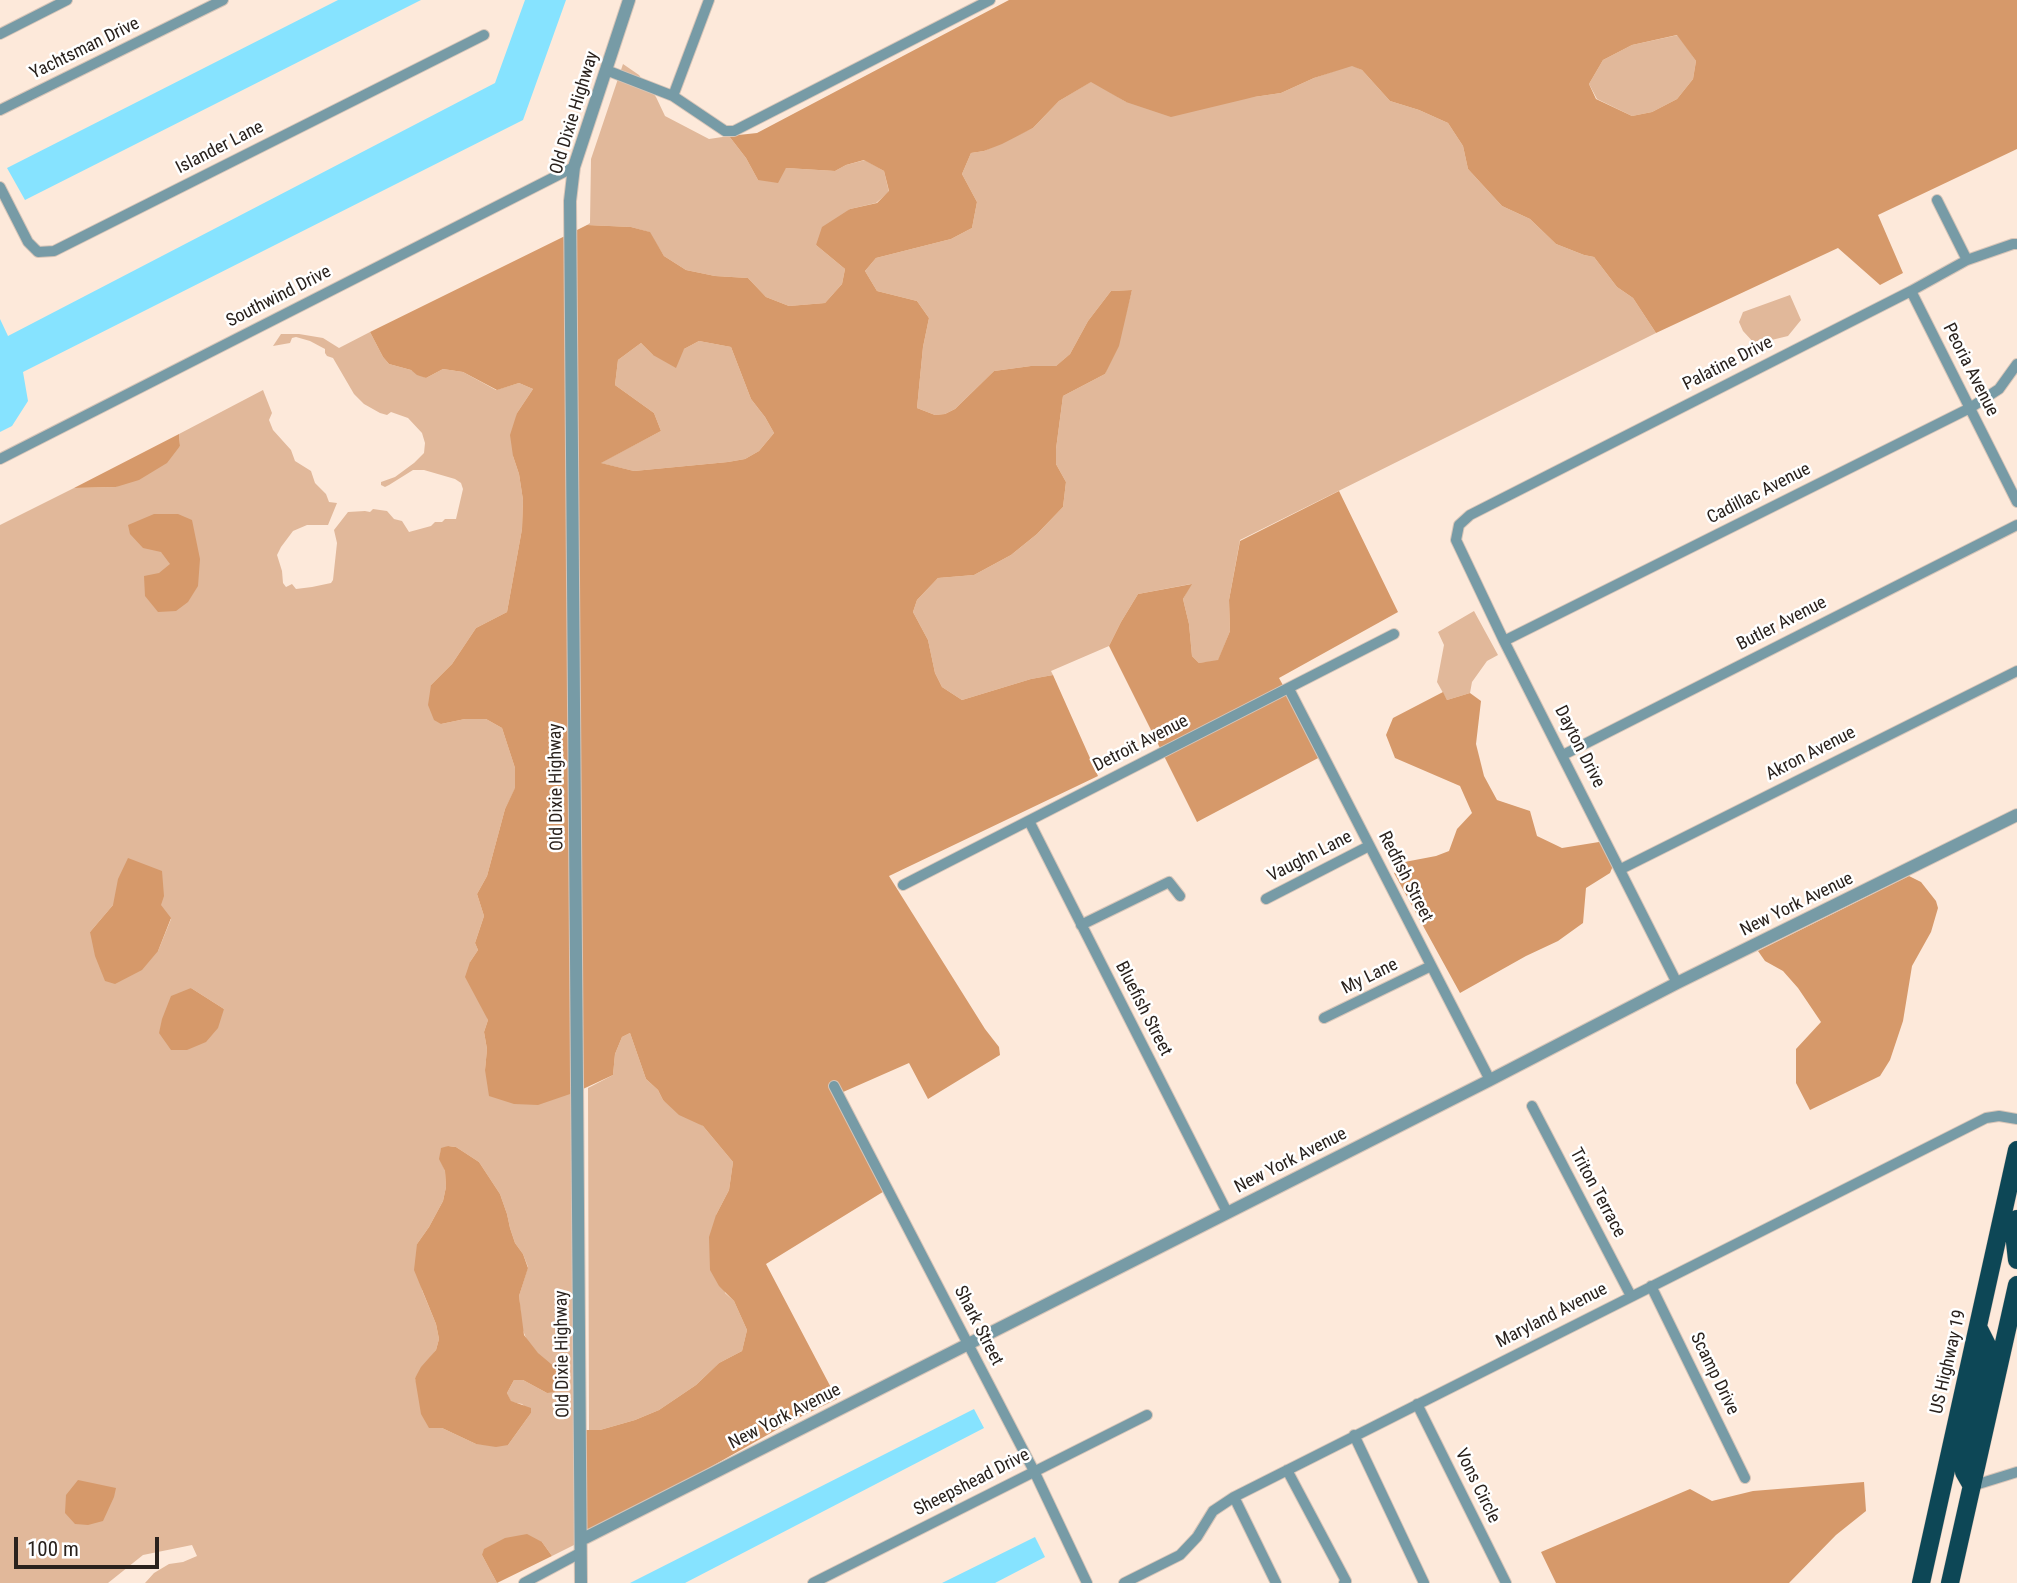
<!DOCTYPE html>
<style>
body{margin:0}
#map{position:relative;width:2017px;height:1583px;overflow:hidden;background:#fde9da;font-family:"Roboto Condensed",sans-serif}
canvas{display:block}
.scale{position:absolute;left:14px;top:1537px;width:145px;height:32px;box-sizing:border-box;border:4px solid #2a221d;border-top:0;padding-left:9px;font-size:21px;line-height:24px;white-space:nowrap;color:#2a221d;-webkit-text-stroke:5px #fff;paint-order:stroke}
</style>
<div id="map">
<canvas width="2017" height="1583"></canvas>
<div class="scale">100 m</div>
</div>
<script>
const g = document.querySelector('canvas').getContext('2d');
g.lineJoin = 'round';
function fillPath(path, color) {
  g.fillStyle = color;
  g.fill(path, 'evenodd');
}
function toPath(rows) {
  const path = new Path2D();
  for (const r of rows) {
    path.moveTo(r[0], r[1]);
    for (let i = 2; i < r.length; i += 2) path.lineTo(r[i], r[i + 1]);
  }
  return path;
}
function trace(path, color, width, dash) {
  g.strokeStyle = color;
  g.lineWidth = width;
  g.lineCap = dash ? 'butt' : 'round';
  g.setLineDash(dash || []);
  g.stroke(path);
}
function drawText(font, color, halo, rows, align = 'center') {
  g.font = font + ' "Roboto Condensed",sans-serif';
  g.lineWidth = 5;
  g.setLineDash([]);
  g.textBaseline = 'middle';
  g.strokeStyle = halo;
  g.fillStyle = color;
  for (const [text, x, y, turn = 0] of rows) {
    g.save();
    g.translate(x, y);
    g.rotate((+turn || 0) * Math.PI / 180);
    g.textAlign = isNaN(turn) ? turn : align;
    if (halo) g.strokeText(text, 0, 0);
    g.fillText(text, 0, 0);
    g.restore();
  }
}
fillPath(toPath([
 [1678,35,1696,61,1693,79,1677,99,1652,112,1632,116,1597,99,1589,84,1603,60,1632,45],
 [623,64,639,75,656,97,665,116,709,139,729,136,746,158,758,180,786,168,835,171,846,165,865,160,884,171,889,192,876,203,850,209,816,245,845,269,842,284,825,303,789,306,766,297,748,278,715,276,686,270,664,256,649,232,631,227,587,225,590,223,591,159],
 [1352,65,1362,70,1390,101,1419,110,1448,123,1463,146,1468,169,1502,206,1530,219,1556,244,1584,255,1594,257,1617,287,1633,298,1656,333,1240,540,1229,600,1230,631,1218,661,1199,663,1192,656,1189,624,1183,599,1191,584,1138,594,1121,622,1109,646,1051,671,1053,675,1031,679,962,700,942,687,935,673,928,640,913,612,917,600,938,578,974,575,1011,555,1037,534,1063,507,1066,482,1056,464,1056,449,1063,396,1105,374,1125,317,1132,290,1111,291,1088,321,1070,354,1055,367,1031,366,994,371,955,409,945,414,935,415,917,408,923,347,929,318,917,301,877,291,865,271,876,258,951,239,972,228,977,202,962,174,971,153,984,151,1033,128,1059,101,1092,81,1126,102,1254,97,1281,93,1314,78],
 [1790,295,1801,320,1788,336,1755,344,1743,331,1739,322,1743,312],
 [370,332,383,357,389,364,411,370,426,378,443,369,463,372,496,390,519,383,533,389,517,413,513,456,519,474,523,500,522,529,507,612,476,628,452,664,431,685,441,724,465,719,486,719,502,728,515,768,515,789,505,809,487,876,477,894,484,916,475,943,478,950,470,962,488,1020,484,1032,487,1049,485,1070,573,1093,576,1544,552,1556,542,1542,482,1555,497,1583,145,1583,154,1573,169,1564,183,1562,197,1556,192,1545,143,1555,108,1583,0,1583,0,525,74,488,116,487,180,446,179,434,263,390,272,413,269,420,273,430,291,450,295,461,311,471,315,483,326,494,329,502,337,503,328,525,307,525,293,531,281,547,277,555,282,571,283,583,286,587,292,584,296,589,312,587,331,583,333,580,337,543,334,530,348,512,365,511,370,512,373,509,387,511,394,519,402,521,409,532,431,526,435,522,442,522,445,519,456,519,463,489,461,483,455,479,424,470,413,470,389,485,385,487,381,485,381,482,395,477,414,463,424,453,425,443,422,433,408,418,391,412,387,415,380,413,364,404,354,394,333,358,327,356,325,353,325,349,310,341,296,337,292,338,290,343,273,346,281,334,299,334,323,338,339,348],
 [113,905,171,919,158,951,90,932],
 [191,988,224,1009,159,1033],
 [449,1146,456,1147,479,1162,500,1194,507,1214,510,1228,515,1243,523,1254,528,1267,519,1296,522,1328,528,1343,543,1359,547,1393,523,1380,514,1380,507,1393,511,1402,522,1404,531,1413,508,1445,476,1444,442,1428,417,1385,415,1378,436,1350,439,1339,436,1324,422,1290,417,1244,429,1227,443,1201,446,1187,445,1171,440,1159,441,1149],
 [699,341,731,347,751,399,765,417,774,433,759,451,745,459,728,462,634,471,600,463,661,431,654,413,615,385,618,360,641,343,653,355,684,349],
 [1474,611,1498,655,1487,661,1472,682,1470,693,1447,700,1437,682,1444,645,1438,632],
 [630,1033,646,1079,658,1090,663,1100,703,1126,733,1162,729,1190,716,1215,725,1293,734,1301,747,1330,742,1351,719,1363,696,1385,659,1410,635,1420,600,1430,589,1430,588,1088,613,1075,615,1054,622,1037]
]), '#e1b89a');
fillPath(toPath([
 [1009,0,2017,0,2017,149,1878,215,1903,273,1880,285,1838,248,1656,333,1633,298,1617,287,1594,257,1584,255,1556,244,1530,219,1502,206,1468,169,1463,146,1448,123,1419,110,1390,101,1362,70,1352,66,1314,78,1281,93,1254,97,1171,117,1126,102,1091,82,1059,101,1033,128,1002,144,984,151,971,153,962,174,977,202,972,228,951,239,876,258,865,271,877,291,917,301,929,318,923,347,917,408,935,415,945,414,955,409,994,371,1031,366,1056,366,1070,354,1088,321,1111,291,1132,290,1119,346,1105,374,1063,396,1056,449,1056,464,1066,482,1063,507,1037,534,1011,555,974,575,938,578,917,600,913,612,928,640,935,673,942,687,962,700,1031,679,1053,675,1098,776,889,876,985,1029,999,1047,1000,1055,928,1099,909,1063,834,1096,886,1190,766,1264,837,1399,792,1421,700,1473,586,1531,586,1430,600,1430,635,1420,659,1410,696,1385,719,1363,742,1351,747,1330,734,1301,719,1286,710,1270,709,1237,716,1215,729,1190,733,1162,703,1126,679,1115,663,1100,658,1090,646,1079,630,1033,622,1037,615,1054,613,1075,583,1089,575,231,587,225,631,227,650,232,664,256,686,270,715,276,748,278,766,297,789,306,825,303,842,284,845,269,816,245,822,227,850,209,877,203,889,191,884,171,864,160,846,165,835,171,786,168,778,183,758,180,746,158,729,136,757,133],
 [1677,35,1696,61,1693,79,1677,99,1652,112,1632,116,1596,99,1589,84,1603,60,1632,45],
 [699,341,731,347,751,399,765,417,774,433,759,451,745,459,728,462,634,471,601,463,661,431,654,413,615,385,618,360,641,343,653,355,676,368,684,349],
 [565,236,573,1093,538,1105,514,1104,489,1096,485,1070,487,1049,484,1032,488,1020,465,977,470,962,478,950,475,943,484,916,477,894,487,876,505,809,515,788,515,768,502,728,486,719,465,719,441,724,434,720,428,705,431,685,452,664,476,628,507,612,522,529,523,500,519,474,513,456,510,435,517,413,533,389,519,383,497,390,463,372,443,369,426,378,417,375,411,370,389,364,383,357,370,332],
 [179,434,180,446,167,463,139,480,116,487,74,488],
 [1339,491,1398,612,1279,678,1322,756,1197,822,1109,646,1121,622,1138,594,1192,584,1183,599,1189,624,1192,656,1199,663,1218,660,1230,631,1229,600,1240,541],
 [154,514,178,514,192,520,200,559,198,586,188,602,176,611,158,612,145,596,144,576,159,573,170,564,161,552,143,548,130,534,128,525],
 [1443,692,1447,700,1470,693,1481,701,1476,744,1484,776,1497,800,1530,811,1537,836,1562,848,1599,842,1617,856,1610,873,1586,888,1583,923,1558,941,1526,956,1460,993,1394,873,1398,870,1394,864,1436,856,1449,851,1457,829,1472,813,1460,786,1395,758,1386,735,1393,718],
 [128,858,162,871,164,896,161,905,171,918,158,951,142,970,115,984,105,981,95,956,90,932,113,905,118,879],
 [1909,876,1921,882,1936,901,1938,908,1931,932,1912,966,1903,1021,1890,1060,1880,1076,1810,1110,1796,1083,1796,1049,1821,1022,1798,988,1783,971,1765,961,1758,951],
 [191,988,224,1009,218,1028,206,1042,187,1050,171,1050,159,1033,162,1019,171,996],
 [448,1146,456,1147,479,1162,500,1194,507,1214,510,1228,515,1243,523,1254,528,1268,519,1296,524,1335,538,1353,563,1374,566,1381,554,1392,547,1393,523,1380,514,1380,507,1393,511,1401,531,1408,531,1413,508,1445,496,1447,476,1444,442,1428,429,1428,421,1414,415,1378,421,1367,436,1350,439,1339,436,1324,414,1270,417,1244,429,1227,443,1201,446,1187,445,1171,439,1159,441,1148],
 [78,1480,116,1488,114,1497,103,1521,88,1525,75,1524,65,1513,66,1495],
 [1864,1482,1866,1511,1836,1535,1789,1583,1556,1583,1541,1552,1690,1489,1712,1501,1753,1491],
 [527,1534,542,1542,552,1556,497,1583,482,1555,484,1549,505,1538]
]), '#d6996a');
fillPath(toPath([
 [338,0,421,0,25,200,7,168],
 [525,0,566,0,523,120,23,372,28,401,12,426,0,432,0,319,8,336,495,83],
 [974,1409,984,1428,685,1583,630,1583],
 [1035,1537,1045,1557,995,1583,942,1583]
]), '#86e3ff');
const minor = toPath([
 [0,34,67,0],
 [606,70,673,96,725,131,734,131,990,0],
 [673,96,709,0],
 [0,110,223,0],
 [0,187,28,242,38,252,54,251,484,35],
 [1937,200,1967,260],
 [1911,291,2017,502],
 [0,459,574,167],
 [1504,641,1970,408,1999,389,2017,364],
 [1289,689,1490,1080],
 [1563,755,2017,525],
 [1029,821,1227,1212],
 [1621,869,2017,671],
 [903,885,1394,634],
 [1266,899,1369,846],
 [1081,925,1169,882,1180,896],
 [1677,983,1504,641,1456,540,1459,525,1470,515,1911,291,1967,260,2013,244,2017,244],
 [1324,1018,1431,966],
 [834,1086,1034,1471,1087,1583],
 [1532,1106,1631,1296],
 [1651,1286,1745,1478],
 [1417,1404,1506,1583],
 [1354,1435,1424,1583],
 [1287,1470,1346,1581,1344,1583],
 [1972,1486,2017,1472],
 [1234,1497,1276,1583],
 [524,1583,580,1553],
 [813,1583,1147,1415],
 [1124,1583,1180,1555,1197,1537,1213,1511,1234,1497,1986,1118,1999,1116,2017,1119]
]);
const tertiary = toPath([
 [581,1540,1490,1080,1677,983,2017,815],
 [581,1583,570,201,574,167,629,0]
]);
const trunk = toPath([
 [2017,1219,2014,1233,2017,1260],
 [1972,1486,1964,1472,1964,1457,1988,1347,1978,1327],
 [1921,1583,2017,1150],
 [1950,1583,2017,1285]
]);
trace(minor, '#d7c5b8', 12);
trace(tertiary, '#d7c5b8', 14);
trace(trunk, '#d7c5b8', 19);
trace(minor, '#779ba6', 10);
trace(tertiary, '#779ba6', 12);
trace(trunk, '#0d4756', 18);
drawText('18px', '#2a221d', '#fff', [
 ["Yachtsman Drive",85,49,-26],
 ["Old Dixie Highway",575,113,-73],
 ["Islander Lane",220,148,-27],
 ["Southwind Drive",279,297,-27],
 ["Palatine Drive",1728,364,-27],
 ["Peoria Avenue",1970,370,63],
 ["Cadillac Avenue",1759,494,-27],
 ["Butler Avenue",1782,624,-27],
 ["Detroit Avenue",1141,744,-27],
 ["Dayton Drive",1579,747,63],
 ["Akron Avenue",1811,754,-27],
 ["Old Dixie Highway",557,787,-91],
 ["Vaughn Lane",1310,857,-27],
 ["Redfish Street",1405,877,63],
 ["New York Avenue",1797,905,-26],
 ["My Lane",1370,977,-26],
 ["Bluefish Street",1143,1009,63],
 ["New York Avenue",1291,1161,-27],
 ["Triton Terrace",1597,1193,62],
 ["Maryland Avenue",1552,1316,-27],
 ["Shark Street",978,1326,63],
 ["Old Dixie Highway",563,1354,-91],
 ["US Highway 19",1949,1362,-77],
 ["Scamp Drive",1714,1374,64],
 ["New York Avenue",785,1417,-27],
 ["Sheepshead Drive",972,1483,-27],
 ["Vons Circle",1477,1486,64]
]);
</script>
